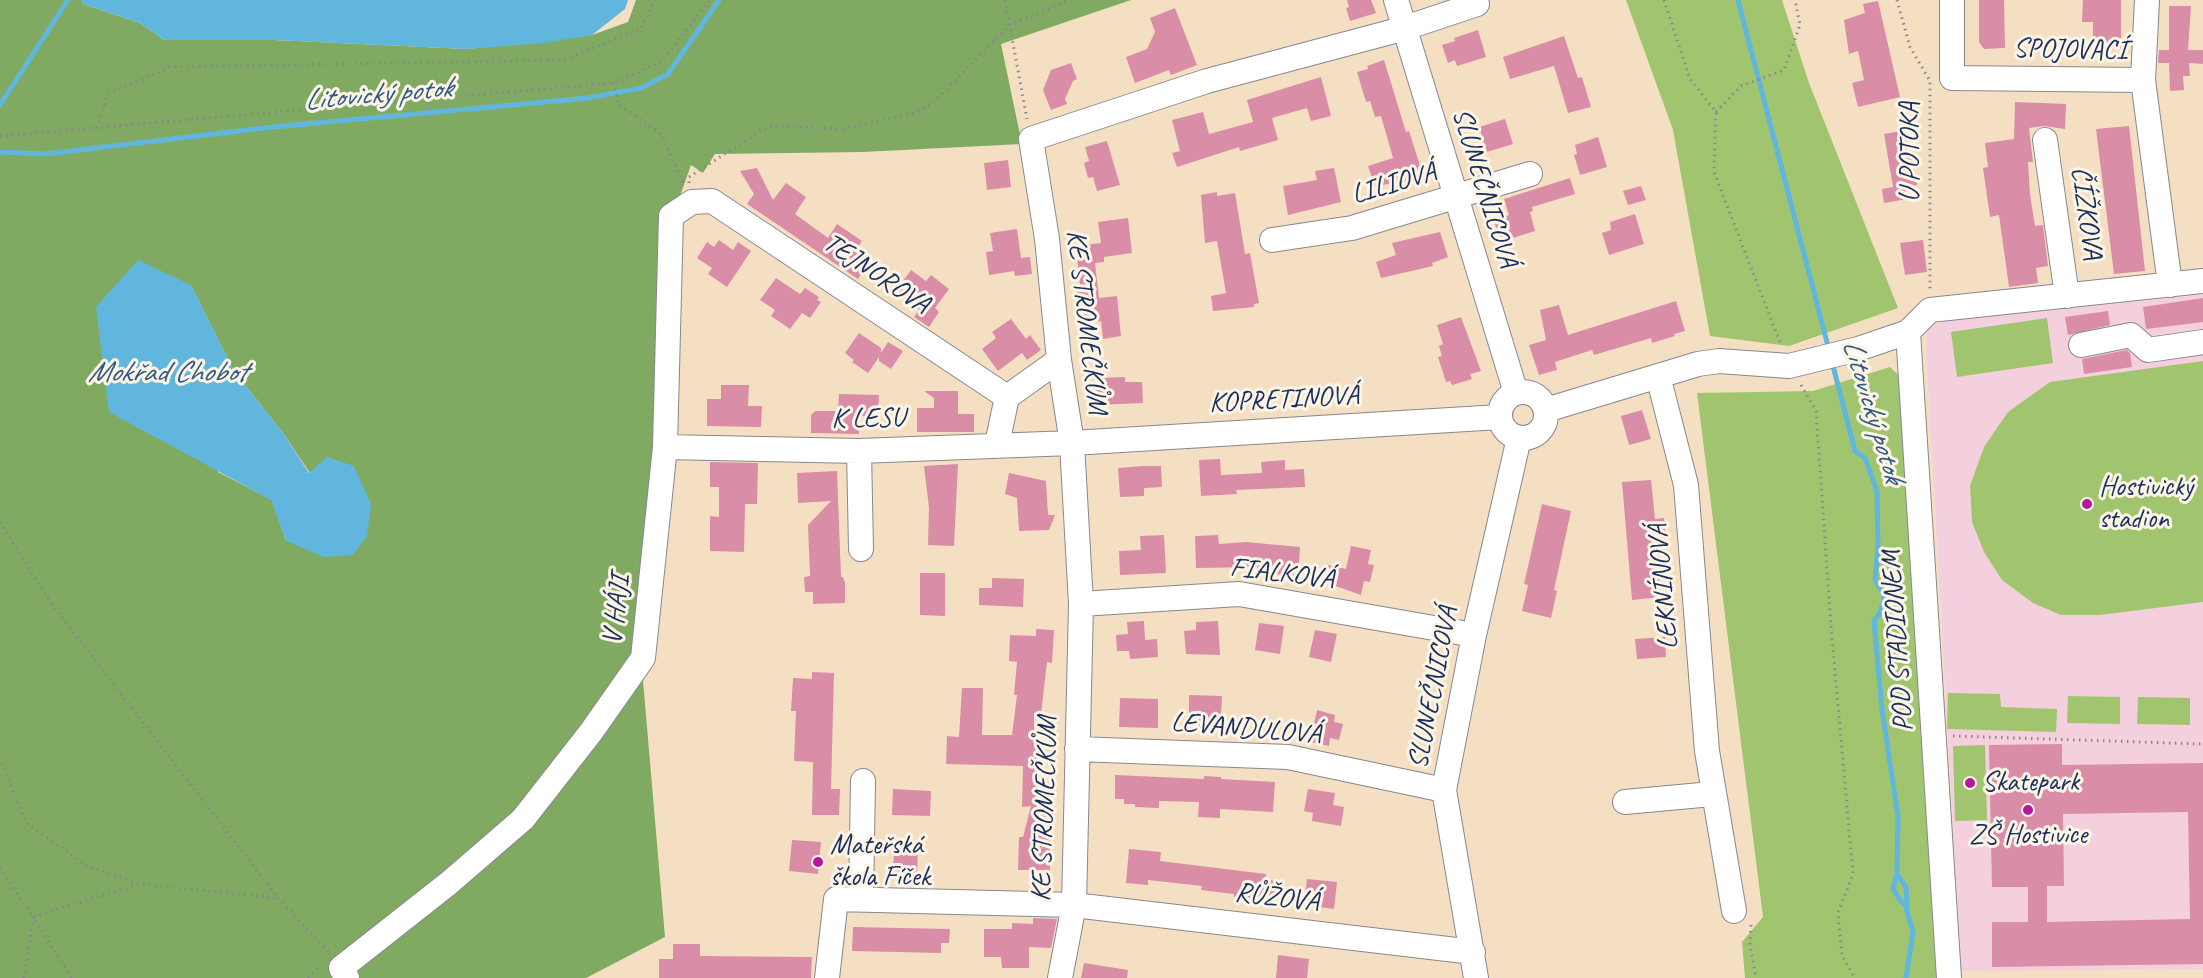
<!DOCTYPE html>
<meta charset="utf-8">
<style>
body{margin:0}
canvas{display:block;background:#f5dfc3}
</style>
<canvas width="2203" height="978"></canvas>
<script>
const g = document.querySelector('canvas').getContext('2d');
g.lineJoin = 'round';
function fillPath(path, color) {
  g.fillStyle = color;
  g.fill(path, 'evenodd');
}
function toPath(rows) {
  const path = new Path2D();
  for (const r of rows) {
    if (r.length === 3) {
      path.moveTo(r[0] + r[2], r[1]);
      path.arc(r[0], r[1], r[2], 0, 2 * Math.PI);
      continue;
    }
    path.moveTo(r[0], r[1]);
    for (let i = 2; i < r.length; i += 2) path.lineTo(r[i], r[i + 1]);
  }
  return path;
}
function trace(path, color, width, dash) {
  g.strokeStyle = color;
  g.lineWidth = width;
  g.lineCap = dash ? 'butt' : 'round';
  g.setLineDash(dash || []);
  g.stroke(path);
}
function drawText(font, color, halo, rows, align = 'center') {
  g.font = font + ' Caveat,sans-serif';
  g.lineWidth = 6;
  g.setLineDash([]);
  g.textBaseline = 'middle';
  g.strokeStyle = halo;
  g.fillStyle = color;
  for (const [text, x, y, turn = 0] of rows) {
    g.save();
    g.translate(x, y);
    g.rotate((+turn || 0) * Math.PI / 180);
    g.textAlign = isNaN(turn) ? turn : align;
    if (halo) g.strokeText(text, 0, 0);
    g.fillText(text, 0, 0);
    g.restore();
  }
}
fillPath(toPath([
 [2203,295,2203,969,1961,971,1926,348,1928,329,1945,321]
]), '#f4cfde');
fillPath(toPath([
 [1626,0,1782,0,1809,83,1898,308,1789,346,1710,336,1673,130],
 [2047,318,2053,363,1957,377,1951,332],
 [2203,361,2203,602,2100,615,2061,615,2033,603,2002,580,1984,552,1972,522,1970,486,1984,447,2008,412,2050,382],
 [1890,367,1905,381,1941,978,1745,978,1742,942,1763,917,1697,393,1813,391],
 [1948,693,2000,694,2001,707,2057,709,2056,732,1947,729],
 [2068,696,2120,697,2120,724,2067,723],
 [2138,697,2190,698,2190,725,2137,724],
 [1985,745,1987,820,1955,821,1953,746]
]), '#a1c56f');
fillPath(toPath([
 [0,0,81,0,83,4,140,23,164,40,274,40,467,49,592,35,628,22,636,0,1131,0,1001,44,1022,144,863,152,715,154,703,173,691,165,676,207,641,657,665,937,586,978,0,978],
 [191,285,234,371,283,433,310,473,286,541,272,500,218,472]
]), '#80aa62');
fillPath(toPath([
 [81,0,628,0,625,9,592,35,544,43,467,49,274,40,164,40,140,23,83,4],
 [138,260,191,285,234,371,283,433,309,473,327,457,354,466,371,504,367,536,353,555,324,557,286,541,271,500,109,412,96,307]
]), '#60b6dd');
trace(toPath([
 [1738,0,1829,350],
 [0,105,68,0],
 [0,152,45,154,273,127,588,98,641,88,668,74,719,0],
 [1832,362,1855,451,1865,458,1877,491,1878,548,1875,580,1885,596,1880,613,1874,621,1882,709,1898,817,1897,874,1893,888,1901,902,1905,904,1913,932,1906,978],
 [1897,874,1906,887,1907,905]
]), '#60b6dd', 5);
fillPath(toPath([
 [1347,0,1371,0,1376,13,1350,21,1346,8,1349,7],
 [1979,0,2004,0,2005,48,1984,49,1979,42],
 [2083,0,2121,0,2121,48,2093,49,2093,22,2082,22],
 [1878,1,1900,97,1858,107,1852,83,1864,80,1858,51,1849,54,1844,20,1865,13,1863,4],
 [2169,6,2191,6,2188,50,2203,50,2203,64,2189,63,2190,76,2183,76,2184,90,2170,91,2169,63,2158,63,2159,50,2169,50],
 [1175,8,1197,65,1171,75,1169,70,1135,83,1126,57,1147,49,1155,32,1150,18],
 [1478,30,1486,57,1457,66,1455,60,1448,63,1442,45,1455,41,1454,38],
 [1564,36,1578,78,1582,77,1591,107,1568,113,1554,66,1510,79,1503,57],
 [1384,60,1406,132,1409,131,1424,178,1401,184,1400,181,1375,187,1368,166,1393,158,1381,116,1375,117,1370,101,1366,102,1357,72,1368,69,1367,66],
 [1071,63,1077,79,1073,81,1065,99,1067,104,1051,110,1043,90,1051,70],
 [1321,77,1331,116,1311,121,1307,108,1272,118,1278,140,1240,151,1239,147,1177,167,1172,153,1180,151,1172,120,1203,112,1209,134,1253,122,1247,100],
 [2015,102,2066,104,2065,129,2044,126,2029,128,2033,162,2028,162,2030,195,2035,226,2043,225,2048,266,2036,268,2038,283,2009,287,1999,215,1990,217,1983,168,1988,167,1985,143,2014,139],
 [1505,119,1513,144,1487,152,1479,127],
 [2129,126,2145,271,2114,274,2096,129],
 [1907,130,1917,185,1905,187,1907,199,1884,203,1882,189,1893,187,1884,134],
 [1598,137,1607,167,1580,175,1574,155,1577,154,1575,145],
 [1107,141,1120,185,1097,191,1093,177,1088,178,1084,163,1089,161,1085,147],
 [1008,160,1011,187,987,190,984,163],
 [757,168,773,200,786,183,806,197,795,214,828,238,837,224,862,241,855,252,869,261,858,279,747,204,754,194,740,171],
 [1334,168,1341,202,1288,215,1283,186,1317,180,1315,171],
 [1570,178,1575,194,1532,207,1533,211,1530,212,1535,231,1500,242,1494,220,1509,215,1504,199],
 [1641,186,1646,200,1628,205,1623,191],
 [1217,192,1217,196,1235,193,1245,254,1250,253,1259,303,1254,304,1254,307,1213,311,1211,296,1226,293,1217,241,1205,243,1201,195],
 [1635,214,1644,244,1609,255,1602,233,1611,230,1610,222],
 [1128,218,1132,253,1104,257,1104,262,1095,263,1099,298,1117,296,1121,336,1103,339,1101,321,1081,324,1076,286,1080,285,1076,246,1101,243,1098,222],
 [1017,229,1021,258,1030,257,1032,274,1015,276,1014,271,989,275,986,252,993,251,990,233],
 [1440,232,1448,257,1432,263,1433,266,1381,278,1376,262,1396,255,1392,243],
 [719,240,733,250,738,242,751,251,727,287,708,274,712,268,697,258,707,242,714,247],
 [1923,240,1927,272,1905,275,1900,243],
 [911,270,926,281,931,275,949,289,935,308,939,312,929,327,914,317,919,310,895,292],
 [776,278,800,294,805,288,819,297,817,300,821,302,810,318,802,313,790,329,771,316,775,310,760,300],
 [2203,298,2203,322,2146,329,2143,307],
 [1676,301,1685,331,1674,334,1675,336,1652,343,1651,338,1594,355,1592,350,1555,362,1557,370,1539,375,1529,345,1546,340,1540,310,1559,305,1568,335],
 [2108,311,2110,325,2068,335,2065,317],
 [1461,317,1481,371,1470,374,1472,379,1452,385,1450,381,1446,382,1438,357,1442,356,1439,346,1443,344,1437,325],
 [1011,319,1026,339,1030,335,1041,350,1027,360,1022,353,998,371,982,349,996,338,992,332],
 [859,333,881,348,881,353,888,342,903,351,891,369,879,361,879,357,868,373,852,362,854,360,845,353],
 [2127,350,2130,353,2132,367,2084,374,2082,359],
 [1125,377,1125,382,1142,382,1143,403,1096,405,1095,392,1100,387,1100,378],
 [721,385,749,385,748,406,762,406,761,427,707,426,707,399,721,399],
 [924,391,958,391,958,414,974,414,974,432,917,432,917,408,934,408,934,398],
 [839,394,879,395,878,416,860,416,859,434,811,433,811,415,815,411,838,411],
 [1642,410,1651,439,1629,445,1621,416],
 [1220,459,1221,475,1262,473,1261,462,1285,460,1285,470,1304,469,1305,487,1236,490,1237,494,1201,496,1199,460],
 [710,462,758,463,757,504,745,504,744,552,710,551,710,516,719,517,719,487,710,487],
 [958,464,954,546,928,545,929,508,924,466],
 [1143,466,1161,466,1162,487,1144,488,1144,496,1120,497,1118,468],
 [837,471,841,577,843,577,845,583,845,603,813,604,813,592,805,592,804,577,810,576,808,525,831,501,798,503,797,473],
 [1009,473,1046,481,1048,515,1055,515,1049,530,1019,531,1017,498,1005,494],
 [1651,480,1655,519,1664,518,1665,531,1666,547,1657,548,1661,597,1632,600,1622,482],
 [1542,504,1571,511,1554,590,1557,591,1551,618,1522,611,1528,585,1524,584],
 [1164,535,1166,573,1120,575,1119,551,1141,550,1140,536],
 [1218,535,1219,544,1246,542,1300,547,1298,576,1256,572,1257,567,1196,568,1195,536],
 [1351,546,1371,550,1368,564,1374,565,1370,582,1364,581,1361,595,1324,582,1328,565,1346,569],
 [920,573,945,573,945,616,920,615],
 [992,578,1024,579,1023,607,979,605,979,588,992,588],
 [1144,621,1145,640,1157,639,1158,657,1130,659,1129,651,1117,651,1116,635,1128,634,1127,622],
 [1218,621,1220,655,1186,654,1184,631,1196,630,1196,622],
 [1259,623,1284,626,1280,654,1255,650],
 [1036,629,1054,630,1052,663,1047,662,1041,714,1034,713,1034,743,1039,743,1039,780,1051,783,1050,819,1043,820,1043,833,1050,834,1050,870,1018,870,1019,837,1023,837,1031,806,1022,807,1023,766,946,764,947,736,959,737,962,688,983,688,982,735,1012,735,1017,695,1014,695,1017,662,1009,661,1010,635,1036,636],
 [1315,630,1337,634,1331,662,1309,657],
 [1665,637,1666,657,1637,659,1635,639],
 [812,672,834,673,831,789,840,789,839,815,812,815,813,762,794,761,796,711,791,711,793,678,812,679],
 [1189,695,1222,696,1221,717,1211,717,1211,730,1189,730],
 [1120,698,1158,699,1158,728,1119,727],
 [1317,710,1335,715,1334,722,1343,724,1339,740,1330,738,1329,746,1310,742],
 [2062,744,2062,765,2203,763,2203,964,1992,967,1992,922,2028,922,2028,887,1992,887,1989,745],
 [2188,812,2190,919,2047,922,2047,886,2064,886,2063,814],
 [1115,775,1204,779,1204,776,1221,777,1221,779,1275,782,1273,812,1220,809,1220,818,1198,817,1199,802,1159,801,1159,808,1135,807,1135,804,1124,804,1124,799,1115,799],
 [893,789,931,791,930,816,892,815],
 [1308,789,1335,793,1333,805,1344,807,1341,826,1312,821,1313,813,1304,811],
 [792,840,821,842,818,874,789,871],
 [894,845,918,846,917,878,893,877],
 [1129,849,1161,852,1160,861,1266,874,1265,880,1279,881,1277,898,1234,897,1234,894,1201,890,1202,886,1148,880,1148,885,1126,883],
 [1307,879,1337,882,1334,909,1304,905],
 [1033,918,1057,919,1051,948,1029,947,1029,968,1002,968,1001,957,984,957,984,929,1012,929,1012,923,1033,924],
 [853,927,950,929,949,943,941,943,941,953,852,951],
 [673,944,700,944,700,956,812,957,811,978,659,978,659,959,673,959],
 [1278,955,1309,959,1307,978,1276,978],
 [1084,963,1128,970,1127,978,1081,978]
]), '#da8da7');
const minor = toPath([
 [1396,0,1516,393],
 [1952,0,1952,78,2143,80],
 [2147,0,2143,80,2170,285],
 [2045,140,2067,296],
 [1272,240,1352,228,1530,174],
 [2081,345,2131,335,2148,350,2203,342],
 [1658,376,1686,485,1707,751,1734,911],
 [1523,415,23],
 [1546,410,1698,364,1719,361,1789,366,1858,349,1908,332],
 [997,444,1007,397,1059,360],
 [665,447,859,451,1072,443,1500,417],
 [859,451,861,549],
 [1081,604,1239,594,1474,635],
 [1077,749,1288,757,1444,790],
 [1625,802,1712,794],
 [861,899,863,781],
 [347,978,341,968,449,883,523,819,591,732,643,658,665,447,671,216,692,202,712,201,1007,397],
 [827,978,836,899,1074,905,1473,952],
 [1060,978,1074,905,1081,604,1072,443,1059,360,1047,239,1031,139,1207,81,1402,29,1477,4],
 [1476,978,1444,790,1474,635,1519,438],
 [1949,978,1908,332,1930,310,2203,281]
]);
trace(minor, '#888790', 26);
trace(toPath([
 [1005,0,1027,119],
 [1664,0,1690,79,1716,112,1714,172,1781,345],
 [1897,0,1910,47,1930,81,1930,291],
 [613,83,618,104,661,134,684,184],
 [1716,112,1741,86,1784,70,1800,25,1795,0],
 [97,128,108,94,170,67,563,60,641,29,655,0],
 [0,136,613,83,662,61,710,0],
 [689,183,689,177,768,126,843,129,913,113,934,102,1010,25,1069,0],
 [1801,385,1816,411,1831,626,1853,874,1838,913,1842,956,1855,978],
 [0,522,51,603,278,898,329,952],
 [1953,736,2203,744],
 [0,757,26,823,86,865,138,883],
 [0,868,33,917,139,884,278,898],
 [1751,925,1750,944,1756,978],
 [24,978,33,917,72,978],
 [308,978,320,966]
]), '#888790', 3, [1.5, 4.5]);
trace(minor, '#fff', 24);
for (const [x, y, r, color] of [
 [2087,504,6,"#b5179e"],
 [1970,783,6,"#b5179e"],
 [2028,810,6,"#b5179e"],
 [818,862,6,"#b5179e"]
]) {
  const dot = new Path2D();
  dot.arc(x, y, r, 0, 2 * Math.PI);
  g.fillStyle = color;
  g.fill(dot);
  trace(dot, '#fcf5e5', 2);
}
drawText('28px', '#1b2f5e', '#fcf5e5', [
 ["SPOJOVACÍ",2070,50,1],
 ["U POTOKA",1911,152,-90],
 ["LILIOVÁ",1394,184,-16],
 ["SLUNEČNICOVÁ",1484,188,73],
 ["ČÍŽKOVA",2086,213,82],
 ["TEJNOROVA",876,274,34],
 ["KE STROMEČKŮM",1086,322,83],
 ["KOPRETINOVÁ",1284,400,-3],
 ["K LESU",868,419,-1],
 ["FIALKOVÁ",1282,574,7],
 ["LEKNÍNOVÁ",1664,587,-95],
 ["V HÁJI",617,610,-83],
 ["POD STADIONEM",1898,641,-94],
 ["SLUNEČNICOVÁ",1434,688,-79],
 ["LEVANDULOVÁ",1246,729,5],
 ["KE STROMEČKŮM",1045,809,-88],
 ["RŮŽOVÁ",1277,898,7]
]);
drawText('28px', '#1b2f5e', '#fcf5e5', [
 ["Hostivický",2099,488],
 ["stadion",2099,520],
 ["Skatepark",1982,783],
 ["ZŠ Hostivice",2028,836,"center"],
 ["Mateřská",830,846],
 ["škola Fíček",830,878]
], 'left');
drawText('italic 30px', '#305884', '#fcf5e5', [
 ["Litovický potok",378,95,-5],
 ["Mokřad Chobot",167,373],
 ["Litovický potok",1872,411,73]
]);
</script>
